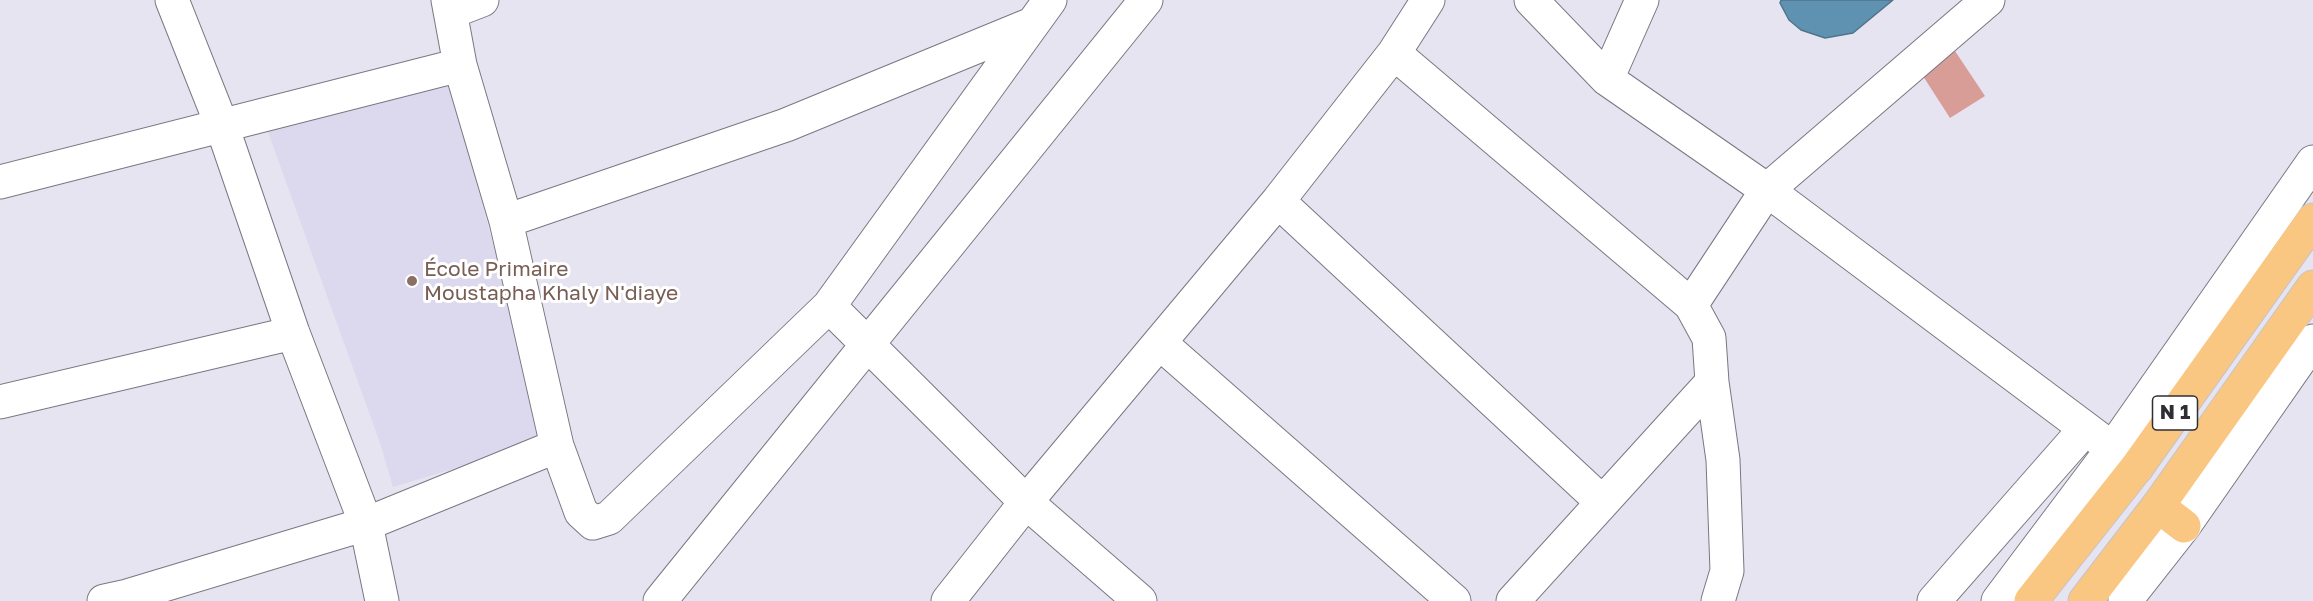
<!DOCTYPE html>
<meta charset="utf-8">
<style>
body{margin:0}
canvas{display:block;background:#e7e4f1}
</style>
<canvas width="2313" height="601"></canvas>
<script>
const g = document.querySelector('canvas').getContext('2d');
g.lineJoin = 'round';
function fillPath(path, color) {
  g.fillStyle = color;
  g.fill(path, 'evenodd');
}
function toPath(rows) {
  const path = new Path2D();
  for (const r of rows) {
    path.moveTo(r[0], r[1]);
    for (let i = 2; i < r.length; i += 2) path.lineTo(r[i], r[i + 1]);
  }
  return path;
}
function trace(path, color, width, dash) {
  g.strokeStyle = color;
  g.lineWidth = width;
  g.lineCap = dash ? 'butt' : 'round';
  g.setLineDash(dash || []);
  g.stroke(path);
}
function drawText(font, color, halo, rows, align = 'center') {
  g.font = font + ' "Golos Text",sans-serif';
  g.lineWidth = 6;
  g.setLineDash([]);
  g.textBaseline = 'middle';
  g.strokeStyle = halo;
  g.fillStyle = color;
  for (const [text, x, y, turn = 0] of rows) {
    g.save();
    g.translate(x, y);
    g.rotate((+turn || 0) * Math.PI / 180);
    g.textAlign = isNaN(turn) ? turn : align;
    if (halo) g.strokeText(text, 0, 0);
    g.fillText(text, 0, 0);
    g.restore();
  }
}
fillPath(toPath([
 [448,76,546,441,393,487,380,443,264,121]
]), '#dcd9ef');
const water = toPath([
 [1781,0,1893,0,1853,33,1825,38,1801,30,1789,20,1780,3,1781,0]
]);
fillPath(water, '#5e92b0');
trace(water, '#50748a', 1.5);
fillPath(toPath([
 [1955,51,1985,96,1950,118,1921,73]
]), '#d89d97');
const minor = toPath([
 [172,0,222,126,293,333,366,524,382,601],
 [448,0,460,65,506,221,557,446,581,512,593,523,609,518,829,306,1050,0],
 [1531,0,1607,79,1767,190,2137,467],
 [451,12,482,0],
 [1394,53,1691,305,1709,338,1712,382,1723,460,1727,571,1718,601],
 [1607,79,1642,0],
 [0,182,460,65],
 [1278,201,1602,502],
 [506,221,786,125,1032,24],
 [1691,305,1767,190,1988,0],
 [829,306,1026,502,1140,601],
 [1160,343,1454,601],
 [0,402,293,333],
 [104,601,127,596,366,524,557,446],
 [660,601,1146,0],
 [948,601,1026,502,1278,201,1394,53,1428,0],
 [1513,601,1712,382],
 [1934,601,2085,429],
 [1998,601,2113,448,2313,162],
 [2125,601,2184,526,2313,341]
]);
const highway = toPath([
 [2158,506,2184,526],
 [2031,601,2137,467,2313,220],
 [2085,601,2158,506,2313,287]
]);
trace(minor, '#7a7783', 35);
trace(highway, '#c5c4c6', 35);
trace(minor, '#fff', 33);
trace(highway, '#fac783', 33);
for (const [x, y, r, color] of [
 [412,281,6,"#8d6e63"]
]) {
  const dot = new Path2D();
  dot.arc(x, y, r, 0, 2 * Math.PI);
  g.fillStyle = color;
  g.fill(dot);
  trace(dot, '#fff', 2);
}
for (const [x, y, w] of [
 [2175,413,45]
]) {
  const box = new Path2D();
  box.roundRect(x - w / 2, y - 17, w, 34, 4.5);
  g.fillStyle = '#fff';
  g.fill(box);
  trace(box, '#302e33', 1.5);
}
drawText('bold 20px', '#302e33', null, [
 ["N 1",2175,413]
]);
drawText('21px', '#785e54', '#fff', [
 ["École Primaire",424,269],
 ["Moustapha Khaly N'diaye",424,293]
], 'left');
</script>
